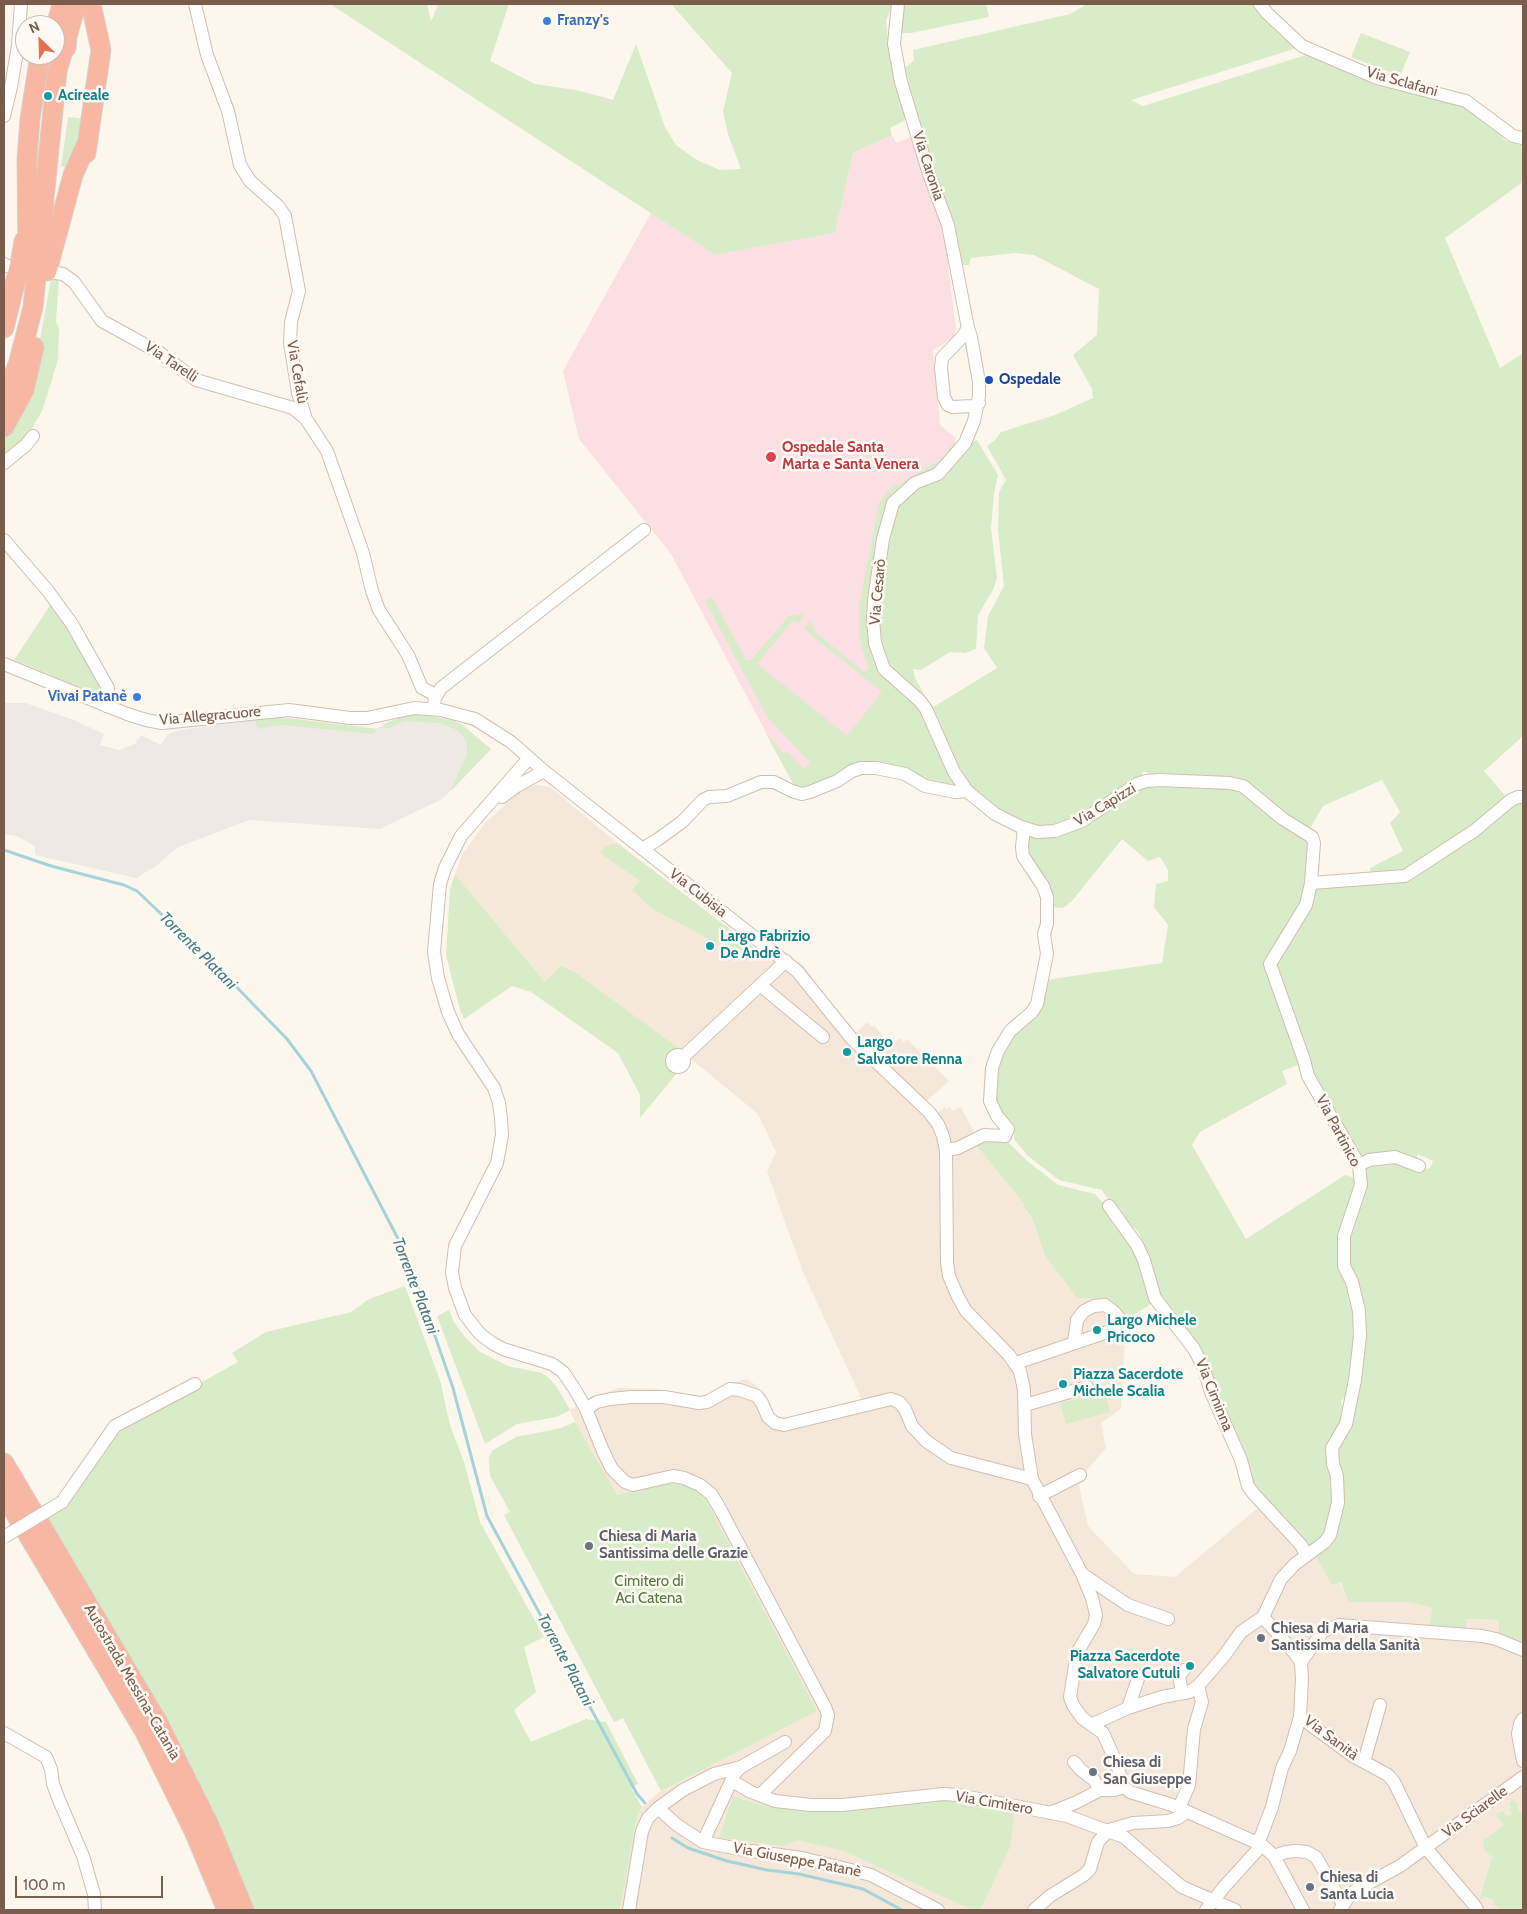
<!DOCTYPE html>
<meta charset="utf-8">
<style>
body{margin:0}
#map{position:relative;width:1527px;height:1914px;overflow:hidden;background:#fdf6ec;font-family:Cabin,sans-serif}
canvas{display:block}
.frame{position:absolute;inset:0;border:5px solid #7a5c4d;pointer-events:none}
.north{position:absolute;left:15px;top:15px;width:50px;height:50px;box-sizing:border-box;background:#fffaf3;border:1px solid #cabbb1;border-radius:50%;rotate:336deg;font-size:14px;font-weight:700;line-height:20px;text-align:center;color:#7a5c4d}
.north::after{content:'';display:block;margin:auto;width:18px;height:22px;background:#e76f51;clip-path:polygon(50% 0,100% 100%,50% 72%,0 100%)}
.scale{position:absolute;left:15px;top:1876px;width:148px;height:22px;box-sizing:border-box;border:2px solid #7a5c4d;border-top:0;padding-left:6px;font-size:15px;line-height:18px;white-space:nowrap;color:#7a5c4d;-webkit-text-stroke:4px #fffaf3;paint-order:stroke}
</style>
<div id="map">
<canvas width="1527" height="1914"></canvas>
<div class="frame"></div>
<div class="north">N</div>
<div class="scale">100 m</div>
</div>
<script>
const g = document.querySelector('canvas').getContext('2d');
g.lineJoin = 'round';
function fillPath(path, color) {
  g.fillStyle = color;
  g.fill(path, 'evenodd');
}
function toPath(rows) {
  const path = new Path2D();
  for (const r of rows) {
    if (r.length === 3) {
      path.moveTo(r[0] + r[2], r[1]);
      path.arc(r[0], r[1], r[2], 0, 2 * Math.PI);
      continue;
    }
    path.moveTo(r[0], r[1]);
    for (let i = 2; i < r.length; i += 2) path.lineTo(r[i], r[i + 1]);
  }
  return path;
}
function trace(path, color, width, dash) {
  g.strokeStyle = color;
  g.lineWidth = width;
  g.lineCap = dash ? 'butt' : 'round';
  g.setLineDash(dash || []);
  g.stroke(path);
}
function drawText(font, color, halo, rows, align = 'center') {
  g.font = font + ' Cabin,sans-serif';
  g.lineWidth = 5;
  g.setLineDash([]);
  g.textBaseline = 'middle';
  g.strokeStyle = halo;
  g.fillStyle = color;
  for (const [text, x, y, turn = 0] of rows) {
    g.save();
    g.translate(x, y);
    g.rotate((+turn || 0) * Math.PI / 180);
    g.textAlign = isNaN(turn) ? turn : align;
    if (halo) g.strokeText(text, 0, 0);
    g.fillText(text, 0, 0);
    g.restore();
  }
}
fillPath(toPath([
 [537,785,550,787,620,845,757,950,766,937,804,966,854,1035,867,1022,872,1027,874,1025,888,1043,893,1038,896,1041,899,1038,904,1042,907,1039,949,1081,927,1101,937,1113,945,1107,946,1109,950,1107,952,1111,961,1107,976,1136,975,1144,1024,1204,1023,1208,1032,1218,1045,1256,1077,1298,1099,1298,1115,1305,1126,1320,1121,1409,1101,1423,1106,1448,1078,1481,1088,1526,1134,1574,1175,1577,1265,1502,1340,1582,1348,1602,1409,1602,1432,1608,1429,1627,1466,1630,1465,1619,1499,1620,1500,1633,1523,1643,1523,1810,1520,1812,1517,1808,1519,1806,1515,1800,1512,1801,1509,1803,1511,1807,1509,1809,1512,1814,1507,1817,1504,1825,1483,1840,1492,1857,1479,1899,1485,1897,1494,1899,1499,1910,620,1910,637,1816,642,1807,661,1791,623,1718,614,1722,504,1515,510,1512,616,1495,575,1422,570,1410,591,1397,619,1388,657,1389,701,1396,713,1392,724,1384,747,1379,757,1386,768,1398,776,1417,785,1419,862,1400,803,1272,767,1172,776,1152,758,1114,691,1059,681,1072,677,1073,670,1070,667,1061,672,1053,545,982,455,874,463,854,484,824,526,786]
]), '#f5e8da');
fillPath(toPath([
 [4,703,26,703,76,721,104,734,100,745,120,750,137,743,136,740,139,739,141,735,161,745,167,735,179,730,279,717,377,729,385,723,403,716,451,720,461,724,491,749,442,799,380,829,249,820,176,848,159,864,136,878,35,855,35,846,16,836,4,834]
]), '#efe9e4');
fillPath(toPath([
 [892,135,896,143,911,137,944,231,956,331,955,335,949,340,933,350,940,425,955,437,956,449,889,678,875,766,796,789,671,554,579,439,563,371,651,213,715,255,835,233,853,153]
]), '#fbdfe3');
fillPath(toPath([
 [330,4,427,4,431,22,438,4,509,4,490,61,535,84,576,90,613,100,636,44,665,127,676,145,697,160,720,170,741,169,728,134,723,111,732,73,671,4,892,4,886,21,889,51,906,114,904,121,890,128,892,135,853,153,835,233,715,255],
 [904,4,986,4,989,17,911,33,901,33],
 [1087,4,1254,4,1282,37,1297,48,1131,100,1143,106,1309,54,1459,105,1479,115,1506,141,1523,143,1523,182,1445,238,1500,368,1523,353,1523,736,1484,771,1508,799,1472,829,1401,873,1371,875,1370,868,1403,851,1390,823,1400,812,1382,780,1323,806,1309,830,1250,788,1155,777,1144,771,1137,781,1080,819,1038,829,983,801,957,771,937,716,933,715,930,709,997,668,984,648,988,616,1004,586,998,530,999,492,1006,480,987,446,995,440,1001,432,1055,415,1093,398,1092,389,1073,355,1097,335,1099,289,1034,255,1015,253,971,258,969,265,962,265,955,224,928,154,905,68,914,60,913,50,1070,14],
 [1361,33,1410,52,1400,76,1351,57],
 [68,117,87,119,67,168,61,166],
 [54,278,59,279,56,321,59,329,58,359,51,383,42,411,23,443,4,459,4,435,34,372,51,279],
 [977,440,998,475,994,493,991,528,997,578,993,590,978,615,976,649,965,653,950,652,921,670,913,669,915,678,925,696,927,704,892,673,883,656,877,619,888,540,896,506,969,444],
 [955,442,956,449,943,464,891,501,872,594,877,660,918,704,958,787,953,789,875,766,824,784,796,789,765,732,784,754,787,752,804,769,811,763,768,718,705,601,712,597,746,660,751,660,789,616,802,614,804,617,798,623,793,620,757,664,847,736,882,692,804,629,811,620,815,632,864,672,869,669,863,652,859,636,859,605,879,503,888,490,939,461],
 [53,601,104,688,100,696,14,660],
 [417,713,451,720,461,724,491,749,450,792,467,754,467,744,464,737,457,730,440,723,404,721,386,729,383,725,403,716],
 [279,717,378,729,373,734,282,725,258,729,255,720],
 [1189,784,1190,788,1236,787,1310,839,1303,902,1267,965,1297,1049,1295,1053,1298,1065,1282,1071,1287,1084,1200,1132,1192,1145,1246,1239,1345,1175,1352,1177,1358,1184,1339,1240,1355,1311,1350,1392,1341,1401,1344,1414,1331,1444,1335,1494,1323,1538,1311,1549,1254,1490,1222,1413,1161,1303,1139,1245,1140,1235,1134,1227,1125,1225,1102,1190,1059,1180,1027,1155,1014,1139,1014,1132,1009,1121,994,1104,995,1069,1045,980,1162,963,1168,925,1154,907,1156,884,1168,881,1168,870,1160,857,1148,861,1122,839,1072,901,1063,908,1051,907,1029,858,1027,834,1043,835,1142,786],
 [1523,802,1523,1643,1499,1633,1499,1620,1466,1619,1466,1630,1429,1627,1432,1608,1409,1602,1348,1602,1341,1582,1332,1585,1314,1553,1331,1542,1335,1452,1360,1368,1348,1268,1347,1240,1366,1178,1366,1168,1370,1164,1396,1163,1421,1170,1430,1168,1433,1161,1418,1154,1415,1161,1394,1153,1357,1155,1348,1134,1336,1111,1311,1073,1309,1066,1311,1059,1308,1052,1304,1049,1273,964,1316,886,1403,879,1511,803],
 [611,844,620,845,757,950,755,953,715,942,653,909,632,890,640,881,600,853,605,846],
 [455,874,545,982,561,966,576,973,681,1050,672,1053,667,1061,670,1070,677,1073,640,1118,640,1095,618,1053,531,992,512,986,464,1019,460,1010,446,955,450,889],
 [1005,1139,1026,1160,1058,1185,1095,1194,1104,1204,1136,1249,1154,1302,1126,1320,1115,1305,1099,1298,1077,1298,1045,1256,1032,1218,1023,1207,1024,1204,975,1144,982,1140],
 [405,1286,440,1380,450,1425,464,1462,480,1522,544,1637,524,1647,536,1692,514,1710,531,1742,586,1719,606,1722,638,1784,631,1788,642,1807,637,1816,620,1910,253,1910,233,1857,201,1787,165,1717,47,1518,68,1502,117,1429,238,1362,232,1353,266,1332,351,1312,369,1299],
 [449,1310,454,1322,465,1337,480,1352,508,1366,542,1373,549,1378,557,1387,570,1410,556,1417,517,1424,485,1444,437,1316],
 [1104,1391,1110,1412,1066,1424,1060,1403],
 [575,1422,617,1495,666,1484,675,1484,687,1486,696,1491,706,1501,817,1711,661,1791,623,1718,614,1722,504,1515,510,1512,490,1476,489,1457,493,1450,516,1437,561,1428],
 [733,1796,757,1804,835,1812,943,1799,957,1800,1015,1812,1010,1847,980,1910,972,1910,844,1851,797,1840,783,1846,719,1838],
 [1514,1799,1519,1806,1517,1808,1520,1812,1523,1810,1523,1910,1499,1910,1497,1906,1494,1905,1494,1899,1485,1897,1479,1900,1492,1857,1484,1850,1483,1840,1504,1825,1496,1814,1503,1811,1507,1817,1512,1814,1509,1809,1511,1807,1509,1803]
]), '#d8ecc9');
trace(toPath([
 [4,850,51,866,124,885,137,891,219,969,287,1039,311,1071,408,1258,453,1388,487,1516,637,1794,645,1803],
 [672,1838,688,1848,727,1861,767,1870,799,1874,863,1889,902,1910]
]), '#a5d3da', 3);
const minor = toPath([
 [195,4,207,55,228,111,240,165,250,181,278,206,285,216,299,291,291,322,290,343,298,393,306,419,327,451,363,553,372,591,379,610,408,655,422,688,432,693,435,698,434,705,431,708],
 [898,4,894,44,901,82,929,174,948,225,968,328,971,337,979,382,979,396,974,421,965,443,938,474,915,483,893,503,883,539,874,600,873,620,875,643,884,669,920,701,926,709,954,772,967,791],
 [1260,4,1267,13,1302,46,1377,78,1466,101,1513,136,1523,138],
 [4,116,11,87,18,46,21,4],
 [4,264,7,266],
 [56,273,63,274,74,282,102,321,160,353,196,380,293,408,306,419],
 [968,328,963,336,942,358,941,368,944,397,948,405,952,407,973,406,979,403],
 [4,463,26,445,33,436],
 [4,540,48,591,72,624,108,688,106,706],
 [4,664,127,714,146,720,162,723,289,710,350,718,367,718,414,708,441,710,475,719,511,742,544,771,797,971,852,1039,929,1112,938,1124,943,1136,946,1150,947,1262,949,1276,958,1297,966,1311,1009,1355,1020,1371,1024,1390,1025,1434,1032,1479,1082,1574,1092,1598,1096,1615,1094,1624,1077,1653,1070,1697,1073,1705,1082,1718,1103,1733,1116,1762,1124,1787,1130,1792,1172,1805,1262,1845,1274,1856,1303,1910],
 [435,698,441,688,644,530],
 [529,758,461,836,445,868,440,884,434,952,438,978,448,1012,458,1034,494,1088,499,1103,501,1118,502,1135,497,1163,455,1246,452,1272,455,1288,465,1315,480,1334,492,1343,503,1349,552,1364,563,1372,574,1388,586,1409,603,1451,612,1469,625,1482,633,1485,673,1476,684,1478,700,1485,711,1494,719,1507,825,1707,828,1715,825,1731,760,1795],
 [502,797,517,786,544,771],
 [642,849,657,840,682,822,703,800,709,797,727,796,761,782,774,782,792,791,802,794,810,792,837,781,852,771,861,768,876,768,905,774,925,786,955,792,967,791,995,814,1019,826,1037,832,1055,831,1082,821,1137,784,1146,781,1160,780,1230,783,1243,786,1283,819,1312,837,1314,843,1311,883,1306,905,1270,964,1304,1060,1308,1076,1359,1165,1361,1185,1344,1236,1344,1266,1352,1282,1359,1311,1360,1336,1355,1380,1346,1424,1332,1448,1333,1464,1337,1476,1338,1503,1330,1535,1325,1542,1295,1564,1281,1579,1263,1617],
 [1311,883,1405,876,1474,831,1511,800,1518,797,1523,797],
 [760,985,823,1037],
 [678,1061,6],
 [683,1057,786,961],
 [946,1150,958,1148,984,1135,1005,1136,1008,1129,997,1116,990,1101,992,1068,998,1051,1010,1031,1032,1012,1037,1004,1047,954,1044,934,1047,924,1047,897,1043,886,1023,856,1022,847,1024,828],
 [1359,1165,1369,1160,1395,1157,1419,1166],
 [1109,1206,1137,1245,1144,1260,1155,1298,1194,1349,1203,1366,1211,1392,1241,1460,1248,1486,1253,1493,1301,1545,1306,1555],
 [1016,1363,1119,1328,1120,1322,1119,1318,1113,1311,1105,1305,1094,1306,1084,1311,1077,1320,1074,1343],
 [1025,1405,1087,1387],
 [586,1409,597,1402,611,1399,631,1397,664,1397,699,1403,707,1402,730,1389,740,1390,757,1396,762,1403,768,1417,775,1423,784,1425,891,1399,899,1402,905,1409,912,1426,926,1441,951,1458,1032,1479],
 [1039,1496,1080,1475],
 [62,1502,115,1426,195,1384],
 [1082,1574,1128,1605,1168,1619],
 [1301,1662,1323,1631,1339,1625,1482,1636,1496,1639,1523,1650],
 [1182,1693,1179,1676,1184,1670],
 [1128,1708,1139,1676],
 [1300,1717,1353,1756,1388,1775,1394,1782,1426,1848,1475,1906,1477,1910],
 [1523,1719,1520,1724,1518,1734,1523,1761],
 [1093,1724,1128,1708,1162,1697,1189,1692,1198,1686,1224,1656,1241,1632,1263,1617],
 [4,1733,46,1757,51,1769,53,1784,59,1800,83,1856,94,1894,95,1910],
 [1074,1762,1081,1770,1094,1780,1100,1790],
 [1364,1762,1380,1705],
 [732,1781,751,1792,775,1801,811,1805,843,1805,943,1794,958,1795,1067,1816,1124,1837,1182,1887,1235,1910],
 [1100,1790,1114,1790,1124,1787],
 [658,1808,677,1825,703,1842,744,1850,802,1858,871,1875,938,1910],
 [1179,1808,1189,1785,1194,1729,1202,1702,1198,1686],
 [1050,1813,1077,1802,1100,1790],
 [703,1842,735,1773,741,1767,785,1742],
 [1257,1842,1261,1836,1272,1807,1282,1768,1290,1751,1300,1717,1302,1679,1301,1662,1293,1651,1263,1617],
 [1274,1856,1286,1852,1296,1851,1307,1852,1316,1857,1343,1904],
 [629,1910,642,1831,648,1818,658,1808,683,1790,714,1774,741,1767],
 [1034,1910,1050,1896,1084,1875,1090,1869,1098,1842,1109,1830,1133,1823,1168,1821,1178,1818,1187,1812],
 [1206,1910,1224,1887,1262,1845],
 [1340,1910,1349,1896,1356,1890,1400,1866,1523,1777]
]);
const highway = toPath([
 [55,31,62,4],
 [66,48,67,37,76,4],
 [86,153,101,50,91,4],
 [28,256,27,159,30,119,40,55],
 [47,271,73,175,88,141],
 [4,328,21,259,24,241],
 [4,395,18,365,33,307,57,71,67,37],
 [4,427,24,390,34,347],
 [4,1463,158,1723,209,1825,244,1910],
 [4,1494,145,1732,194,1831,227,1910]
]);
trace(minor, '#d1beb0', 14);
trace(highway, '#dad1cd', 21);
trace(minor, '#fff', 12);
trace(highway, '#f7b7a3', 19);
const minorBridge = toPath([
 [4,1537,62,1502]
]);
trace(minorBridge, '#d1beb0', 14, []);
trace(minorBridge, '#fff', 12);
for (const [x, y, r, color] of [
 [547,21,5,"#3f7fe0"],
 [48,96,5,"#0f9aa8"],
 [989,380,5,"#1a4fb4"],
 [771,457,6,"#e0444e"],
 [137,697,5,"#3f7fe0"],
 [710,946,5,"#0f9aa8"],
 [847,1052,5,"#0f9aa8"],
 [1097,1330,5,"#0f9aa8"],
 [1063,1384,5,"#0f9aa8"],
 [589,1546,5,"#6b7280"],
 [1261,1638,5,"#6b7280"],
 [1190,1666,5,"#0f9aa8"],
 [1093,1772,5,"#6b7280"],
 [1310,1887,5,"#6b7280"]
]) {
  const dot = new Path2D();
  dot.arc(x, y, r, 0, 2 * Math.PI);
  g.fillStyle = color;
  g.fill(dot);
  trace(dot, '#fffaf3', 2);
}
drawText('bold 15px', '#366cbe', '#fffaf3', [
 ["Franzy's",557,21],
 ["Vivai Patanè",127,697,"right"]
], 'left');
drawText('15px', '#7a5c4d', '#fffaf3', [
 ["Via Sclafani",1402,82,16],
 ["Via Caronia",928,166,72],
 ["Via Tarelli",171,362,34],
 ["Via Cefalù",297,372,80],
 ["Via Cesarò",878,592,-85],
 ["Via Allegracuore",210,716,-5],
 ["Via Capizzi",1105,805,-31],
 ["Via Cubisia",698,893,38],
 ["Via Partinico",1338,1131,62],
 ["Via Ciminna",1214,1395,68],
 ["Autostrada Messina-Catania",132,1682,60],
 ["Via Sanità",1331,1738,37],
 ["Via Cimitero",994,1803,10],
 ["Via Sciarelle",1475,1812,-36],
 ["Via Giuseppe Patanè",797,1860,11]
]);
drawText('bold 15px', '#0d838f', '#fffaf3', [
 ["Acireale",58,96],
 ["Largo Fabrizio",720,937],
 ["De Andrè",720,954],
 ["Largo",857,1043],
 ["Salvatore Renna",857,1060],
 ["Largo Michele",1107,1321],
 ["Pricoco",1107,1338],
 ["Piazza Sacerdote",1073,1375],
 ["Michele Scalia",1073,1392],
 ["Piazza Sacerdote",1180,1657,"right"],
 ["Salvatore Cutuli",1180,1674,"right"]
], 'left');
drawText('bold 15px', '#164399', '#fffaf3', [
 ["Ospedale",999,380]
], 'left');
drawText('bold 15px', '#be3a42', '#fffaf3', [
 ["Ospedale Santa",782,448],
 ["Marta e Santa Venera",782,465]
], 'left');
drawText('bold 15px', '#5b616d', '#fffaf3', [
 ["Chiesa di Maria",599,1537],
 ["Santissima delle Grazie",599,1554],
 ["Chiesa di Maria",1271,1629],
 ["Santissima della Sanità",1271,1646],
 ["Chiesa di",1103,1763],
 ["San Giuseppe",1103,1780],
 ["Chiesa di",1320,1878],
 ["Santa Lucia",1320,1895]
], 'left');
drawText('15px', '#537a41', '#fffaf3', [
 ["Cimitero di",649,1582],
 ["Aci Catena",649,1599]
]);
drawText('italic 16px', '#437c86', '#fffaf3', [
 ["Torrente Platani",198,951,45],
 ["Torrente Platani",415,1286,69],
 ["Torrente Platani",565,1660,62]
]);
</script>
